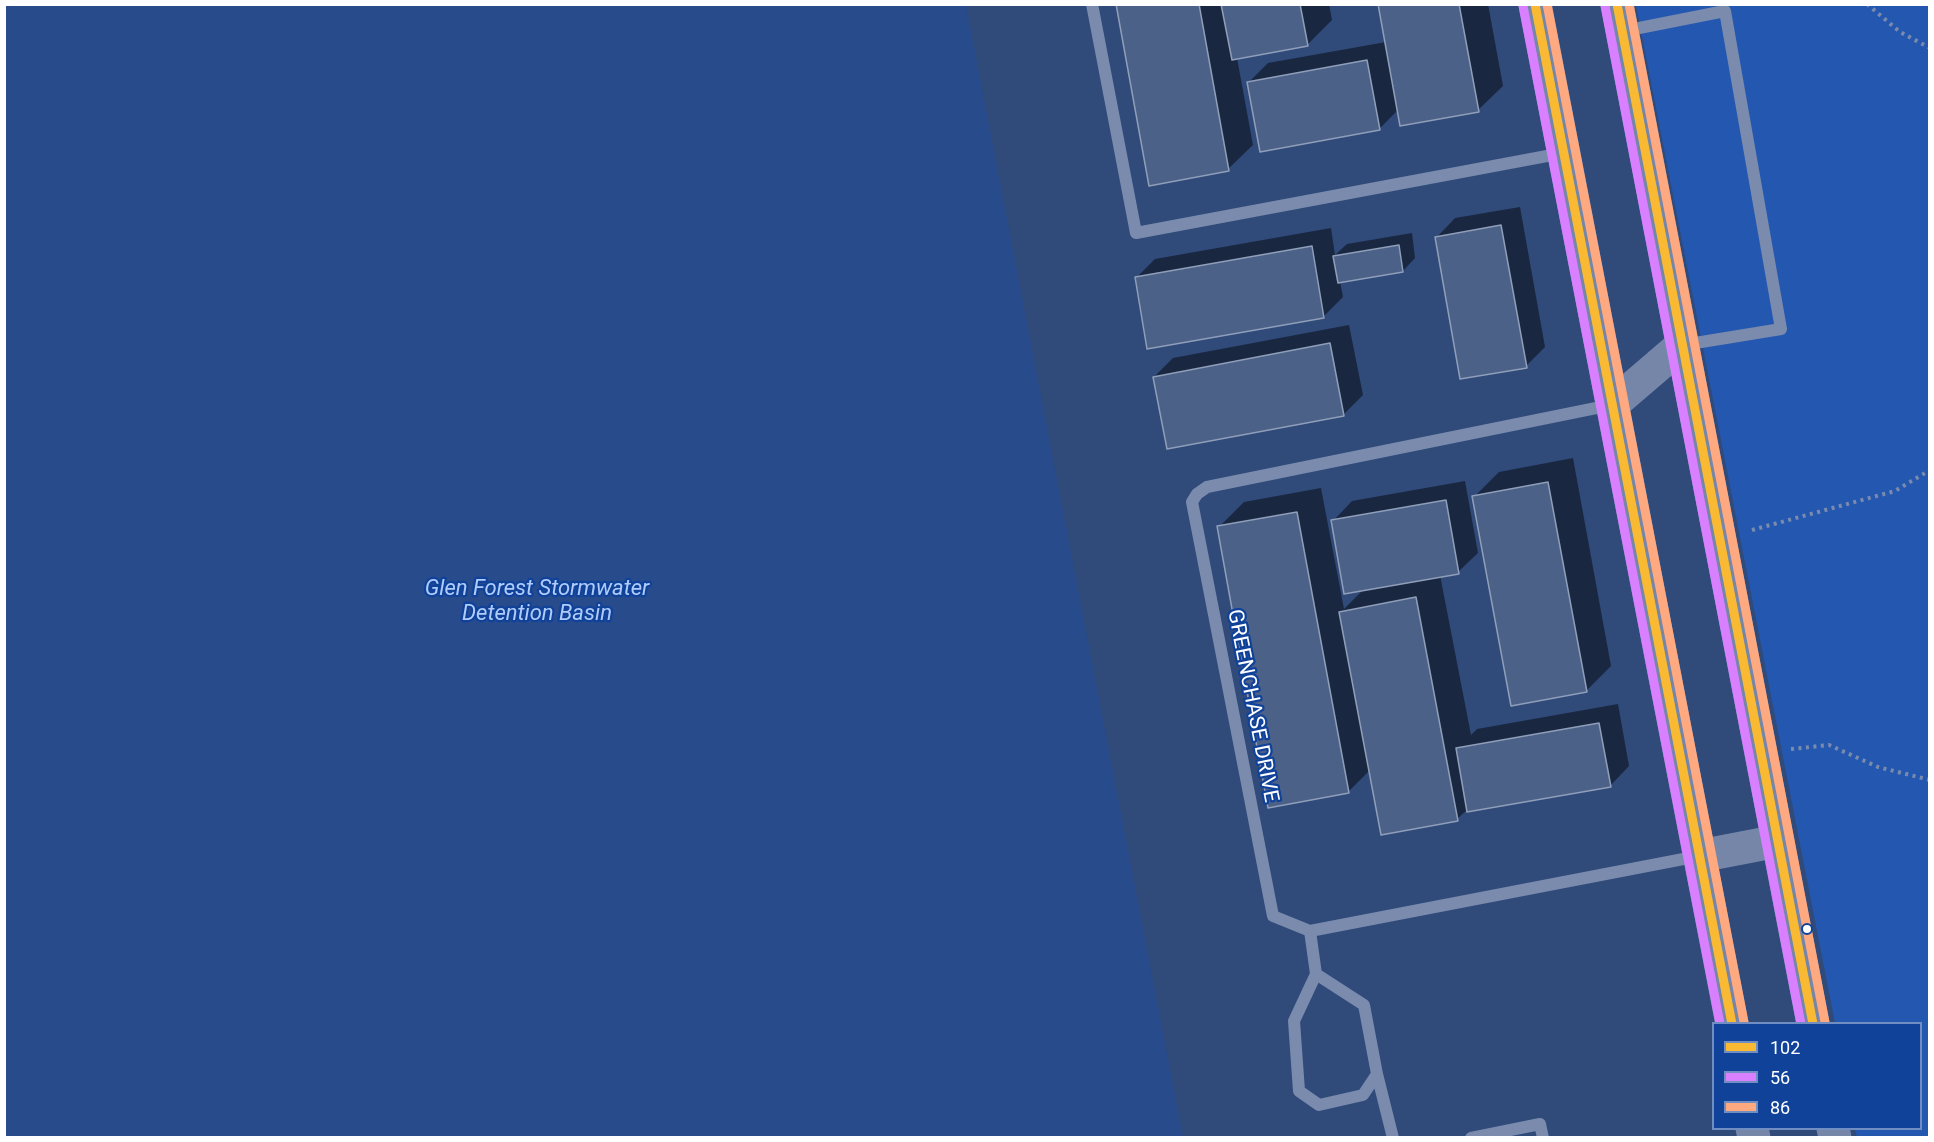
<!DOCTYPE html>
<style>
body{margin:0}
#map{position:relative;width:1934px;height:1142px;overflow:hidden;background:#304a7a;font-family:Roboto,sans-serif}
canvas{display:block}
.frame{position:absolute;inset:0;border:6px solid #fff;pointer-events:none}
.legend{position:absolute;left:1712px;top:1022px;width:210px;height:108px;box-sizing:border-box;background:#10429a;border:2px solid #708ec2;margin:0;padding:8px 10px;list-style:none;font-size:18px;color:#fff}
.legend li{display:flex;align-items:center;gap:12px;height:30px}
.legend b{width:30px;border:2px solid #708ec2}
</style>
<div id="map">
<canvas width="1934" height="1142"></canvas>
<div class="frame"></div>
<ul class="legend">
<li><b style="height:8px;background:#fab933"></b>102</li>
<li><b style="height:8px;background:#d880ff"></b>56</li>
<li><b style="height:8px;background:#ffa980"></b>86</li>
</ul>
</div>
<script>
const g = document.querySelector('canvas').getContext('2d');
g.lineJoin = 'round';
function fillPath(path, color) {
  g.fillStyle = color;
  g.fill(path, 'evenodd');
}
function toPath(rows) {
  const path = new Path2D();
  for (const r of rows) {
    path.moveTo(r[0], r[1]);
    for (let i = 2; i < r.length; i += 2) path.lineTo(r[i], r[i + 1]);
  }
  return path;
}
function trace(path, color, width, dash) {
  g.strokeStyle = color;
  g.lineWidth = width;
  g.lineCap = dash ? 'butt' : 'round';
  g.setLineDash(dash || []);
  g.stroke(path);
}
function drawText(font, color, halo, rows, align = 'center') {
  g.font = font + ' Roboto,sans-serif';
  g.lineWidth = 4.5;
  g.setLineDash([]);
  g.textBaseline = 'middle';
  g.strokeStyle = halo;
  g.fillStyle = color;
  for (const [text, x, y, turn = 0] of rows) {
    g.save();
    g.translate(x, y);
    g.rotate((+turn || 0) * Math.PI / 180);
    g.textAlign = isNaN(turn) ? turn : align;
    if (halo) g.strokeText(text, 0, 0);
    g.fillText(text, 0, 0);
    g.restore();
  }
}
fillPath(toPath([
 [1636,5,1929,5,1929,1137,1857,1137,1855,1129,1920,1128,1920,1024,1835,1023]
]), '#2458b0');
fillPath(toPath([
 [5,4,966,5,1183,1137,5,1137]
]), '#284b8c');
fillPath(toPath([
 [1117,4,1329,4,1332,20,1307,45,1237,58,1253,145,1228,169],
 [1380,4,1488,4,1503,86,1478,110,1399,109,1379,129,1249,82,1268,63,1386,42],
 [1520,207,1545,347,1526,366,1436,238,1455,218],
 [1331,228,1335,255,1347,244,1412,233,1415,258,1403,271,1340,281,1343,297,1324,316,1136,278,1155,259],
 [1349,325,1363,395,1344,414,1154,377,1173,358],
 [1573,458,1611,666,1586,691,1474,497,1499,472],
 [1465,481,1478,553,1458,572,1440,575,1471,735,1477,729,1618,704,1629,766,1610,786,1468,809,1457,819,1370,770,1348,792,1219,527,1244,502,1321,488,1344,609,1364,589,1333,521,1352,501]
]), '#0007');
const building = toPath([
 [1116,4,1199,4,1229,171,1149,186,1116,4],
 [1221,4,1300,4,1308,46,1232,60,1221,4],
 [1378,4,1459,4,1479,112,1400,126,1378,4],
 [1367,60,1380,130,1260,152,1247,82,1367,60],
 [1501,225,1527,368,1460,379,1435,237,1501,225],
 [1399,245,1403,272,1338,283,1333,256,1399,245],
 [1312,246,1324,318,1147,349,1135,277,1312,246],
 [1330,343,1344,416,1167,449,1153,377,1330,343],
 [1548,482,1587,692,1511,706,1472,496,1548,482],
 [1446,500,1459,574,1344,594,1331,520,1446,500],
 [1297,512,1349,793,1268,808,1217,526,1297,512],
 [1416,597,1458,821,1381,835,1339,612,1416,597],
 [1599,723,1611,787,1467,812,1456,748,1599,723]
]);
fillPath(building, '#4c6188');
trace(building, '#8f9eb9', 1.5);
trace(toPath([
 [1867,4,1900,32,1930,48],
 [1752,530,1895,491,1930,470],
 [1791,749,1829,745,1878,767,1930,780]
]), '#7a8bad', 4, [3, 4.5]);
trace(toPath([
 [1092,4,1136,233,1563,153],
 [1624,31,1725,11,1781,329,1683,345],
 [1611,405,1207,487,1197,494,1192,502,1273,916,1310,931,1699,856],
 [1310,931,1316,974,1294,1021,1299,1091,1319,1105,1363,1095,1377,1074,1364,1005,1316,974],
 [1377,1074,1393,1138],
 [1471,1138,1540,1124,1543,1138]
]), '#7a8bad', 12);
trace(toPath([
 [1535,4,1732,1024],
 [1617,4,1813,1024],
 [1612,405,1682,345],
 [1700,856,1778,841],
 [1752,1128,1754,1138],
 [1833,1128,1835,1138]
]), '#7586a9', 33);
trace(toPath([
 [1535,4,1732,1024],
 [1617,4,1813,1024]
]), '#fab933', 9);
trace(toPath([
 [1523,6,1720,1024],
 [1605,6,1801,1024]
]), '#d880ff', 9);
trace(toPath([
 [1547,4,1744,1022],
 [1629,4,1825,1022]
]), '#ffa980', 9);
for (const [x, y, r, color] of [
 [1807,929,5,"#fff"]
]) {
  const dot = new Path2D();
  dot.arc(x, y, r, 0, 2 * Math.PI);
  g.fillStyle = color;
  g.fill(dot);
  trace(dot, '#10429a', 2);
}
drawText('21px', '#fff', '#10429a', [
 ["GREENCHASE DRIVE",1252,706,79]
]);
drawText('italic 22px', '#afccfb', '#10429a', [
 ["Glen Forest Stormwater",537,589],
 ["Detention Basin",537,614]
]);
</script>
